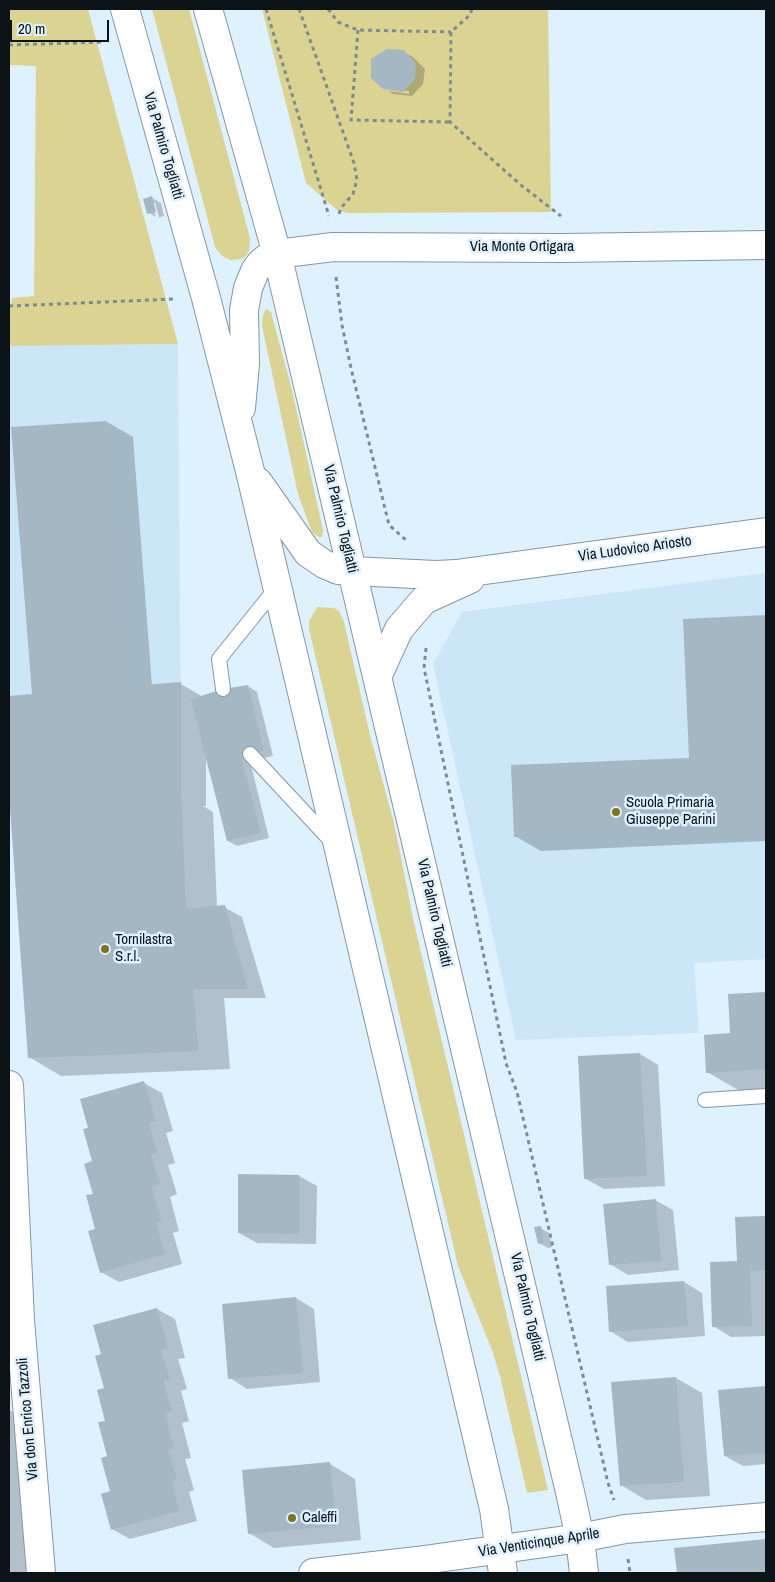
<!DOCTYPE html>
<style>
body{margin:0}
#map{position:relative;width:775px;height:1582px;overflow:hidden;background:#def1fe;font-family:"Archivo Narrow",sans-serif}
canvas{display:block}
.frame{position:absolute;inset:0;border:10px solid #0c1317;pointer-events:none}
.scale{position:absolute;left:10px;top:20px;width:99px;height:22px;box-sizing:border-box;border:2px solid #0c1317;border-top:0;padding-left:6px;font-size:15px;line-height:18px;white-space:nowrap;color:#0c1317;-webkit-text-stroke:4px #def1fe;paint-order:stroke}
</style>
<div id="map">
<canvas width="775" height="1582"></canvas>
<div class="frame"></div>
<div class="scale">20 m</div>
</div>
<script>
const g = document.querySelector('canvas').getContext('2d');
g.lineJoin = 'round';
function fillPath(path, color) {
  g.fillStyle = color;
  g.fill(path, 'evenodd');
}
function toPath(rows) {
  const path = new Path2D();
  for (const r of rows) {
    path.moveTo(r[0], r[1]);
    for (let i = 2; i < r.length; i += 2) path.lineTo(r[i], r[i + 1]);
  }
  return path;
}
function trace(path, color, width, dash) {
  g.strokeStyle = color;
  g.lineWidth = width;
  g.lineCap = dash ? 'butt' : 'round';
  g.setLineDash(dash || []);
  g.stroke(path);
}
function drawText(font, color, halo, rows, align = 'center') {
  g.font = font + ' "Archivo Narrow",sans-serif';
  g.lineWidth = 5;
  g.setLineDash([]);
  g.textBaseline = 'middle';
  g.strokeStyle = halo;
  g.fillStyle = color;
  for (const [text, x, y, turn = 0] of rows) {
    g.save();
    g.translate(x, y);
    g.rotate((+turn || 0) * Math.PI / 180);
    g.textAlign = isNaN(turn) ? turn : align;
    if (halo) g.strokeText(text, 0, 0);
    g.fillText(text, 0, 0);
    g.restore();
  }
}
fillPath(toPath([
 [178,344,181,792,186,909,198,1051,28,1058,9,794,9,346],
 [766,573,766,959,694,963,699,1033,516,1040,433,664,462,612]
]), '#cbe6f7');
fillPath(toPath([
 [9,9,88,9,178,344,9,346,9,314,12,298,34,296,36,66,9,65],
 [152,9,189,9,250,238,249,251,245,257,241,259,230,260,222,256,215,247],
 [262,9,548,9,551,212,347,213,337,210,306,183],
 [266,309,271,312,292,390,323,530,322,537,319,537,312,532,298,494,262,326,263,315],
 [317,607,334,608,339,611,344,622,370,735,394,823,414,923,548,1490,527,1493,500,1376,492,1350,458,1266,309,629,309,621]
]), '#dad392');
fillPath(toPath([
 [403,52,413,57,425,69,423,84,412,96,393,94,389,91,409,94,409,91,384,88],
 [152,198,161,203,164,216,157,218,159,217,155,203,152,203,156,217,149,213],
 [107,422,133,437,152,686,181,684,203,697,248,686,257,692,273,756,250,761,269,838,237,846,228,841,206,759,206,806,203,806,213,812,217,907,224,907,242,917,266,998,224,998,230,1069,61,1076,29,1057,9,774,9,697,33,695],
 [766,617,766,841,541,851,515,836,690,759,684,620],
 [766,993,766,1094,747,1095,707,1072,732,1035,729,995],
 [640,1054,658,1065,665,1186,604,1189,586,1179,579,1058],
 [144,1083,162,1093,173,1131,166,1133,175,1163,168,1165,177,1194,170,1197,179,1231,173,1233,182,1264,119,1282,101,1272,90,1129],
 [239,1175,299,1176,317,1186,316,1244,257,1243,239,1233],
 [655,1200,673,1210,679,1270,628,1275,610,1264],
 [766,1217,766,1336,731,1337,713,1326,738,1262,736,1218],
 [540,1228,549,1233,552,1247,548,1248,539,1243],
 [684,1282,702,1293,705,1336,628,1342,610,1331],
 [296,1298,314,1309,320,1382,247,1389,230,1378],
 [157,1309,175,1319,185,1358,178,1359,187,1389,181,1391,189,1421,182,1423,191,1458,185,1459,194,1490,189,1492,197,1521,130,1539,112,1529,111,1492,102,1355],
 [9,1352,11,1374,9,1375],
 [676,1378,702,1393,710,1496,646,1500,621,1485],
 [766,1387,766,1464,743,1466,725,1456,720,1391],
 [9,1410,23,1418,33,1573,9,1573],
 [330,1464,355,1479,361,1540,274,1548,249,1533],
 [766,1540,766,1573,678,1573,676,1549]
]), '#0003');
fillPath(toPath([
 [387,49,404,50,416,63,415,79,403,92,383,89,371,78,371,59],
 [152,196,156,212,147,214,143,199],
 [107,421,128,686,181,682,181,792,186,909,225,905,248,989,193,989,198,1051,28,1058,9,794,9,696,32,694,11,427],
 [766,615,766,826,514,837,511,765,689,758,683,619],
 [248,685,264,751,241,756,261,833,227,841,191,699,223,689],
 [766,992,766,1069,706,1073,704,1035,730,1033,728,994],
 [640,1053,647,1176,584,1179,578,1056],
 [144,1081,156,1121,149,1123,157,1153,151,1155,160,1184,152,1187,162,1221,156,1223,165,1254,100,1273,88,1231,95,1229,86,1195,93,1194,84,1164,92,1161,83,1129,88,1128,80,1099],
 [238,1174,299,1175,299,1234,238,1233],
 [656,1199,661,1261,609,1265,603,1204],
 [766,1216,766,1270,750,1271,752,1326,712,1327,710,1262,737,1261,735,1217],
 [541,1226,544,1242,538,1244,534,1227],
 [684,1281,688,1326,609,1332,606,1286],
 [296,1297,303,1373,228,1379,222,1304],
 [157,1308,168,1348,161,1350,170,1379,163,1381,172,1411,165,1413,174,1448,168,1449,177,1480,172,1482,179,1511,111,1530,101,1494,110,1491,101,1458,107,1456,98,1422,105,1421,97,1390,104,1388,95,1356,101,1354,93,1325],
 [676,1377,684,1482,620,1486,611,1382],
 [766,1386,766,1453,724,1456,718,1390],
 [330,1462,336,1526,248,1534,242,1470],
 [766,1539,766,1573,677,1573,674,1548]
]), '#a5b7c3');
const lane = toPath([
 [223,689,219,659,277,587],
 [250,754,333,843],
 [705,1100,766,1096]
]);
const street = toPath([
 [277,254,333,247,564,248,766,245],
 [352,571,436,575,456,574,766,532],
 [378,675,399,629,424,600,470,579],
 [9,1085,20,1320,41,1573],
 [580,1538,625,1529,766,1517]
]);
const secondary = toPath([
 [125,9,206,298,250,471,494,1509,503,1573],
 [208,9,277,254,570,1492,580,1538,584,1573],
 [241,408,245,364,244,310,248,288,255,271,260,264,267,258,277,254],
 [258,482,308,553,324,564,338,570,352,571],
 [313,1573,417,1561,580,1538]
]);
trace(lane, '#8597a2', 16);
trace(street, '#8597a2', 30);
trace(secondary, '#8597a2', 30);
trace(toPath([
 [266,9,329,216],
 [299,9,354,163,357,180,353,194,341,208,338,217],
 [328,9,338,22,358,30,451,32],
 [472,9,470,15,451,32,450,122,522,186,561,216],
 [358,30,351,120,450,122],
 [9,45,103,42],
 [336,277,342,325,351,368,389,525,407,541],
 [9,306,175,299],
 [426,648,424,668,506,1063,517,1092,608,1483,614,1500],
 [628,1559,630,1573]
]), '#7d8b93', 3, [4, 4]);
trace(lane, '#fff', 14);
trace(street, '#fff', 28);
trace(secondary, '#fff', 28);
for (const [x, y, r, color] of [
 [616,812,5,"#7f7417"],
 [105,949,5,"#7f7417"],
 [292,1518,5,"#7f7417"]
]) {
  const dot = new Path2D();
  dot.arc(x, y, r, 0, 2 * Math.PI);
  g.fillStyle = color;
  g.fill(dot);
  trace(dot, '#def1fe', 2);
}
drawText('15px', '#0c1317', '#def1fe', [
 ["Via Palmiro Togliatti",163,146,74],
 ["Via Monte Ortigara",522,247],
 ["Via Palmiro Togliatti",340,519,77],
 ["Via Ludovico Ariosto",635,549,-8],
 ["Via Palmiro Togliatti",434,913,77],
 ["Via Palmiro Togliatti",527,1307,77],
 ["Via don Enrico Tazzoli",28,1419,-95],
 ["Via Venticinque Aprile",539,1543,-9]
]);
drawText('15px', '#0c1317', '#def1fe', [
 ["Scuola Primaria",626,803],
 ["Giuseppe Parini",626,820],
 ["Tornilastra",115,940],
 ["S.r.l.",115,957],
 ["Caleffi",302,1518]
], 'left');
</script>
